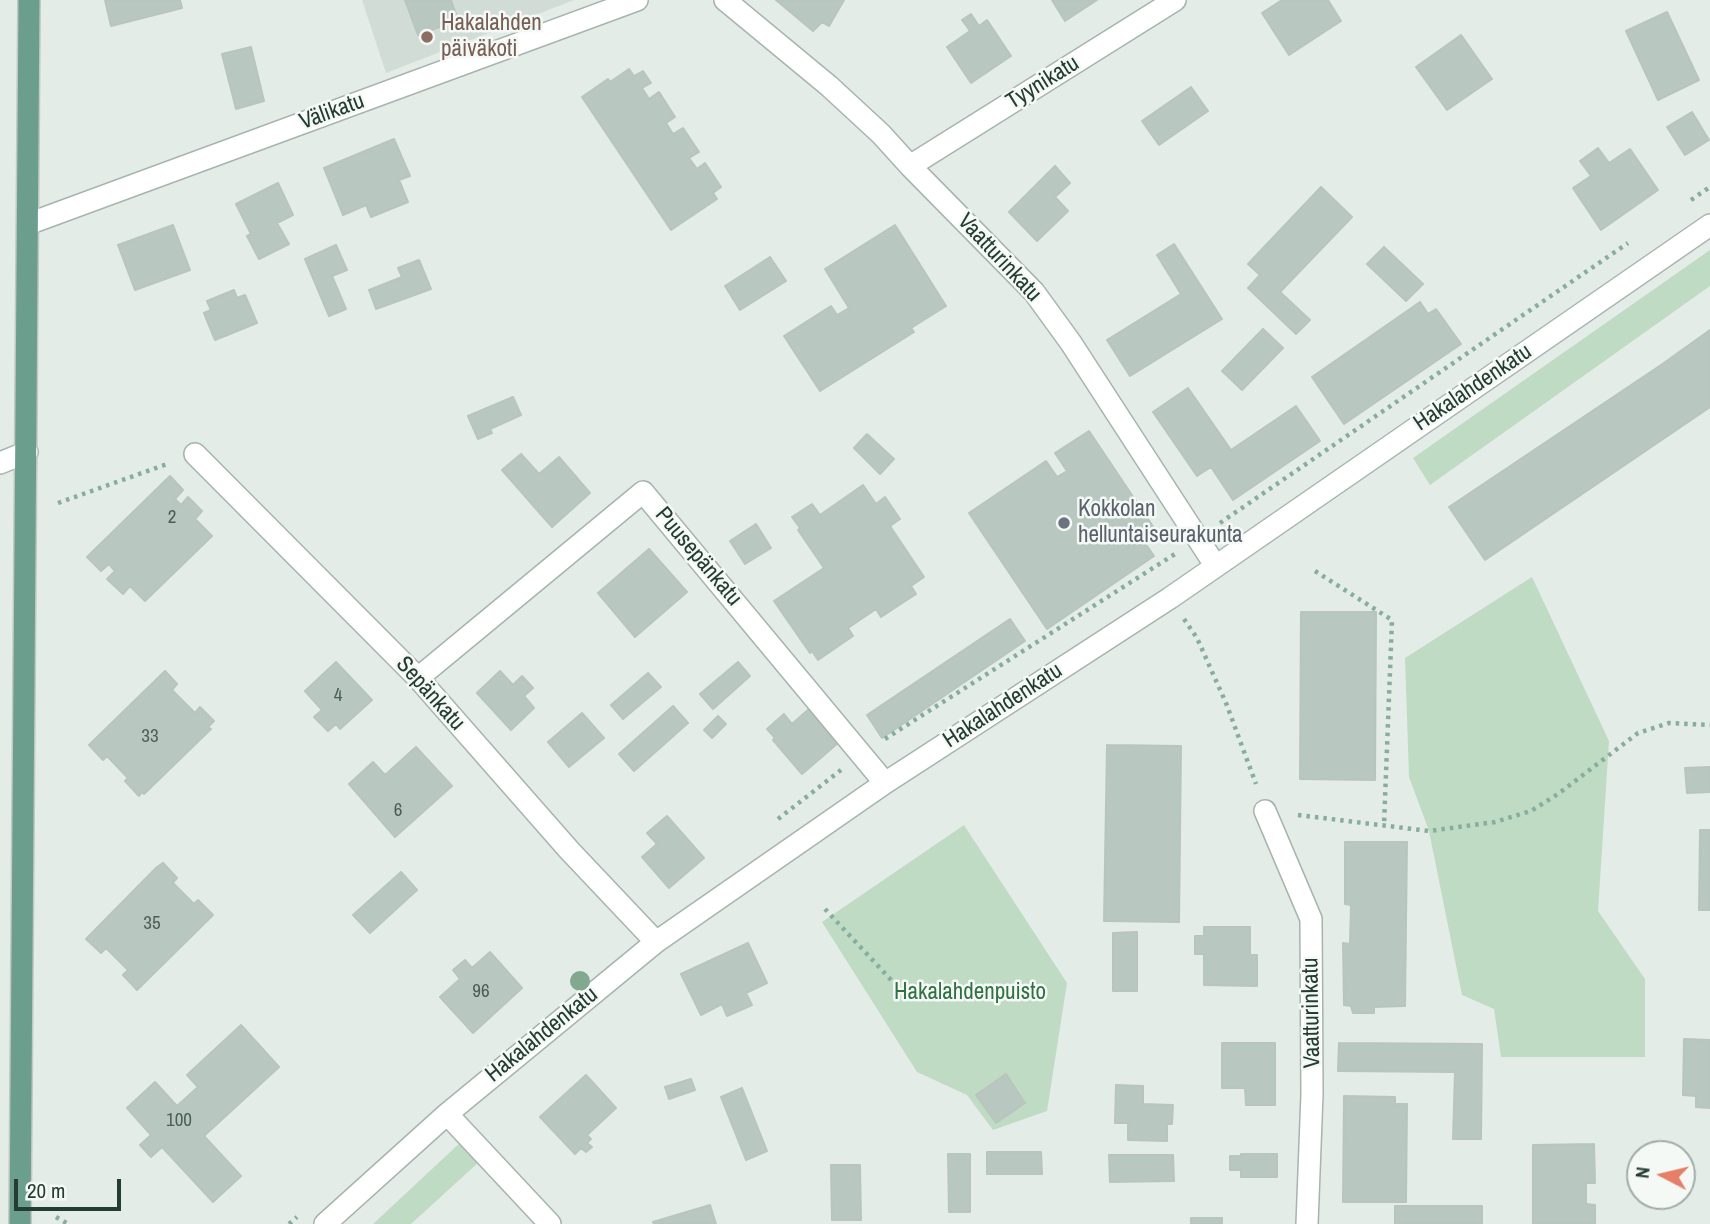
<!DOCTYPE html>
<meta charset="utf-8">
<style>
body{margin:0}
#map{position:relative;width:1710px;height:1224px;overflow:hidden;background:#e4ece8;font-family:"Archivo Narrow",sans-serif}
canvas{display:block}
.north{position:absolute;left:1626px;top:1140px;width:70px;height:70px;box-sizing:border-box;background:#f4f9f6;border:2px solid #a1ada8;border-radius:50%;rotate:277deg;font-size:19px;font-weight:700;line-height:28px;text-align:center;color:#253c34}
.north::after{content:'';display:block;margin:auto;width:24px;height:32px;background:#e67e68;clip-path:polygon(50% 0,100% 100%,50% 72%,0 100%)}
.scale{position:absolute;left:14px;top:1179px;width:107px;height:32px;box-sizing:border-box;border:4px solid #253c34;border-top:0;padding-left:9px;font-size:21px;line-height:24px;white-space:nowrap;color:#253c34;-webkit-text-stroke:5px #f4f9f6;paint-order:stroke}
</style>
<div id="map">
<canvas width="1710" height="1224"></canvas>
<div class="north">N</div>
<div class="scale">20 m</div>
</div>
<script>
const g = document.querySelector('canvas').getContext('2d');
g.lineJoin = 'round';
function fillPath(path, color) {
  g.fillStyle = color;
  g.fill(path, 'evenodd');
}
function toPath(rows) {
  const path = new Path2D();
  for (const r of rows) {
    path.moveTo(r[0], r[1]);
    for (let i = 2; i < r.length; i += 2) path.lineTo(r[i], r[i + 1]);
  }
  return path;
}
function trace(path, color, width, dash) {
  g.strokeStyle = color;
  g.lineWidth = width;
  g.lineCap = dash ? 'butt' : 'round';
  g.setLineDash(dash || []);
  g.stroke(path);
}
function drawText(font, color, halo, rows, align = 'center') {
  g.font = font + ' "Archivo Narrow",sans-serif';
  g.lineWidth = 5;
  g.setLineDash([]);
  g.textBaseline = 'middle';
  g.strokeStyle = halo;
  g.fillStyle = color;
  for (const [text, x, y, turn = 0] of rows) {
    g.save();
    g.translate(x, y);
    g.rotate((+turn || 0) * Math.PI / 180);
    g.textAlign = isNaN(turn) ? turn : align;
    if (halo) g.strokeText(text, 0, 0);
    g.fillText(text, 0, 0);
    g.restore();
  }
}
fillPath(toPath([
 [362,0,574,0,386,73]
]), '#d2dcd7');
fillPath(toPath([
 [1710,250,1710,286,1430,485,1413,458],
 [1532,577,1609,741,1598,911,1645,979,1645,1057,1501,1057,1494,1009,1462,995,1429,831,1409,777,1405,658],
 [964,825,1067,983,1047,1111,993,1130,967,1095,917,1072,822,922],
 [462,1141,480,1161,411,1224,373,1224]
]), '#bfdbc4');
const building = toPath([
 [105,0,180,0,182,8,111,26,105,0],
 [405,0,451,0,458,20,418,35,405,0],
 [776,0,844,0,829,26,822,22,813,31,776,0],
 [1052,0,1097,0,1065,21,1052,0],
 [1282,0,1328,0,1341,21,1289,55,1262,13,1282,0],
 [1667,12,1699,80,1658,100,1626,31,1667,12],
 [971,14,979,26,987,20,1011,56,971,83,947,47,970,31,962,20,971,14],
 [1461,35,1492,79,1447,110,1416,67,1461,35],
 [251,47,264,101,236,109,222,54,251,47],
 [629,69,634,76,643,71,651,83,642,88,649,99,659,92,675,117,666,123,673,134,683,128,699,152,689,158,697,169,705,163,721,187,713,193,717,199,671,230,582,97,608,79,610,82,629,69],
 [1191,87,1208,111,1159,145,1142,121,1191,87],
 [1692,112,1709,140,1685,155,1667,127,1692,112],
 [394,139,410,176,399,180,408,202,371,217,366,205,343,215,324,168,394,139],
 [1598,148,1609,163,1630,149,1658,190,1601,230,1573,188,1591,176,1580,161,1598,148],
 [1055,166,1070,183,1055,197,1068,211,1037,241,1009,212,1055,166],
 [278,183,293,215,277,223,289,244,259,259,247,236,251,234,236,204,278,183],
 [1321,187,1352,217,1280,292,1310,320,1296,334,1248,288,1260,275,1248,264,1321,187],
 [173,225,190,270,135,290,118,245,173,225],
 [895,225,946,306,911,328,914,332,820,391,784,336,831,306,837,315,849,308,825,269,895,225],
 [1174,244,1222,319,1130,376,1107,340,1181,294,1157,255,1174,244],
 [336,245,347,270,332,276,346,309,329,316,305,259,336,245],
 [1384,247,1423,284,1406,301,1367,264,1384,247],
 [770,257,786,281,740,310,725,286,770,257],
 [419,260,431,289,376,309,369,290,402,277,398,268,419,260],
 [234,290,237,298,245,295,257,323,215,340,204,313,211,310,207,301,234,290],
 [1420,302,1428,314,1436,309,1461,344,1344,424,1312,377,1420,302],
 [1263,329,1283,348,1242,390,1222,371,1263,329],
 [1710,330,1710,407,1485,560,1449,507,1661,365,1710,330],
 [1188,388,1231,450,1296,406,1320,441,1233,500,1211,467,1197,476,1153,412,1188,388],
 [513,397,521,415,490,429,492,433,478,439,468,416,513,397],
 [1089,431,1158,534,1145,543,1154,556,1047,629,969,513,1046,461,1057,477,1067,471,1055,453,1089,431],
 [867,434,894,459,880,474,854,448,867,434],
 [521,454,539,474,559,457,590,493,552,527,502,470,521,454],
 [170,476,183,490,175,499,181,505,188,497,202,511,195,519,212,536,145,601,130,586,123,594,107,579,115,571,109,564,101,571,87,557,170,476],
 [863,485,876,504,885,497,900,519,890,526,924,577,911,586,916,594,881,617,876,609,848,628,853,636,818,660,812,651,810,653,774,601,824,568,798,530,800,528,792,517,812,504,820,515,863,485],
 [756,524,771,548,745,564,730,541,756,524],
 [649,549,687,592,635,637,598,593,649,549],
 [1301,612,1376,612,1375,780,1300,779,1301,612],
 [1010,619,1025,641,882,738,867,715,1010,619],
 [336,662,372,700,340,729,336,724,328,731,314,717,322,710,305,691,336,662],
 [738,662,750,676,713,709,700,694,738,662],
 [165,671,177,684,172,690,195,713,200,707,214,721,208,727,211,729,144,794,142,792,139,796,125,781,128,778,107,756,103,760,89,745,165,671],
 [500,671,513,685,522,676,533,688,524,696,534,708,511,730,477,693,500,671],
 [648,673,661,687,623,719,611,705,648,673],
 [673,706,688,723,634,771,619,754,673,706],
 [809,709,838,743,802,774,773,740,775,738,767,729,784,714,792,724,809,709],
 [582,713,604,738,569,767,548,742,582,713],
 [718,716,726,724,712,738,704,730,718,716],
 [1107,745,1181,746,1179,922,1104,921,1107,745],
 [416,747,452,786,395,837,349,784,373,762,385,775,416,747],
 [1710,767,1710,792,1687,793,1685,768,1710,767],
 [667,816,704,858,669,888,642,857,657,844,647,833,667,816],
 [1700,830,1710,830,1710,910,1699,910,1700,830],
 [1345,842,1407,842,1405,1006,1374,1007,1374,1013,1353,1013,1351,1006,1344,1005,1343,943,1350,944,1351,905,1345,904,1345,842],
 [163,863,177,878,173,883,194,904,198,900,213,915,137,990,123,975,128,970,106,948,101,953,86,939,157,867,163,863],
 [401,872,417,890,370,933,353,915,401,872],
 [1204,927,1250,927,1250,955,1257,955,1257,986,1204,985,1204,954,1195,954,1195,936,1204,936,1204,927],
 [1137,932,1137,991,1113,991,1113,933,1137,932],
 [748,943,767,983,746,993,752,1005,727,1016,722,1004,701,1015,681,974,748,943],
 [490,952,522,988,473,1033,440,997,460,979,453,970,465,960,472,968,490,952],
 [241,1025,279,1067,204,1136,241,1176,213,1202,162,1147,151,1157,140,1145,151,1135,127,1108,155,1082,177,1106,198,1087,187,1075,241,1025],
 [1684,1039,1710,1040,1710,1108,1696,1107,1696,1096,1683,1095,1684,1039],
 [1222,1043,1275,1043,1275,1105,1246,1105,1245,1088,1222,1088,1222,1043],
 [1339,1043,1482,1044,1481,1139,1453,1139,1455,1072,1338,1071,1339,1043],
 [1006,1074,1025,1103,996,1123,976,1095,1006,1074],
 [586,1075,616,1108,587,1135,591,1139,587,1143,592,1147,586,1152,581,1148,575,1154,540,1117,586,1075],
 [691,1079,695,1090,669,1099,665,1087,691,1079],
 [1116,1085,1143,1086,1143,1104,1173,1105,1172,1124,1167,1124,1167,1141,1128,1140,1128,1123,1115,1123,1116,1085],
 [742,1088,767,1151,746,1160,721,1097,742,1088],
 [1344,1096,1395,1097,1395,1104,1407,1104,1406,1202,1343,1202,1344,1096],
 [1594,1144,1595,1183,1586,1183,1586,1204,1595,1205,1595,1224,1533,1224,1533,1145,1594,1144],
 [987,1152,1041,1152,1042,1174,987,1174,987,1152],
 [948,1154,970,1154,970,1212,949,1212,948,1154],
 [1241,1154,1277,1154,1277,1177,1241,1177,1241,1170,1230,1170,1230,1156,1241,1156,1241,1154],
 [1109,1155,1173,1155,1174,1181,1110,1182,1109,1155],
 [831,1165,860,1165,861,1220,832,1220,831,1165],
 [710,1205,716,1224,654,1224,653,1222,710,1205],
 [1395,1206,1482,1206,1482,1224,1395,1224,1395,1206],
 [1191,1218,1222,1218,1222,1224,1191,1224,1191,1218]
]);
fillPath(building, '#b9c7c1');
trace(building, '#b7c5be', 2);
const minor = toPath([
 [725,0,829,86,881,134,910,166,1034,292,1071,343,1215,565],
 [910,166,1175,0],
 [28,224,637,0],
 [195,454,418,678,569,850,656,942],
 [0,463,27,452],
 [418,678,643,492,885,783],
 [1265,811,1311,919,1312,1094,1307,1224],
 [447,1114,550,1224],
 [325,1224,447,1114,656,942,885,783,1170,598,1710,225]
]);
const major = toPath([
 [20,1224,29,0]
]);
trace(minor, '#a7b4ae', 24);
trace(major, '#c2c8c6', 24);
trace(toPath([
 [1691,200,1710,187],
 [58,503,170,463],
 [1220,523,1628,243],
 [1315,571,1392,620,1384,825],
 [1184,619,1197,638,1226,703,1256,784],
 [885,739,1175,554],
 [1298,815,1429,831,1495,822,1531,811,1558,794,1638,733,1669,723,1710,725],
 [778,819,841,770],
 [825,909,893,982],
 [56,1217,68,1224],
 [289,1224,297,1217]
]), '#87ad9e', 4.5, [3.5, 5]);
trace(minor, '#fff', 21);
trace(major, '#6c9e8e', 21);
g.fillStyle = '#82a88f';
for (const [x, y] of [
 [580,981]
]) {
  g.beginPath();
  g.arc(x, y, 10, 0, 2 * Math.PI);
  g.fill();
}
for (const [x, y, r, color] of [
 [427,37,7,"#8d6e63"],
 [1064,523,7,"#6b7280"]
]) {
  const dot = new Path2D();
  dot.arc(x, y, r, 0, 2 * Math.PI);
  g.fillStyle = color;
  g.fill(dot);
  trace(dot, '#f4f9f6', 2.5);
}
drawText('19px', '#4a5f57', null, [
 ["2",172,518],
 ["4",338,696],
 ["33",150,737],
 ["6",398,811],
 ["35",152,924],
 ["96",481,992],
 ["100",179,1121]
]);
drawText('23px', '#785e54', '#f4f9f6', [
 ["Hakalahden",441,24],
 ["päiväkoti",441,50]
], 'left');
drawText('23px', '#253c34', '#f4f9f6', [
 ["Tyynikatu",1043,83,-32],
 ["Välikatu",332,112,-20],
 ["Vaatturinkatu",999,258,47],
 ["Hakalahdenkatu",1473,388,-34],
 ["Puusepänkatu",698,557,50],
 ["Sepänkatu",430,694,48],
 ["Hakalahdenkatu",1003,706,-33],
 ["Vaatturinkatu",1312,1013,-91],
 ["Hakalahdenkatu",542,1035,-39]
]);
drawText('23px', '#5b616d', '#f4f9f6', [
 ["Kokkolan",1078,510],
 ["helluntaiseurakunta",1078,536]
], 'left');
drawText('23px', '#327046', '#f4f9f6', [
 ["Hakalahdenpuisto",970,993]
]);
</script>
